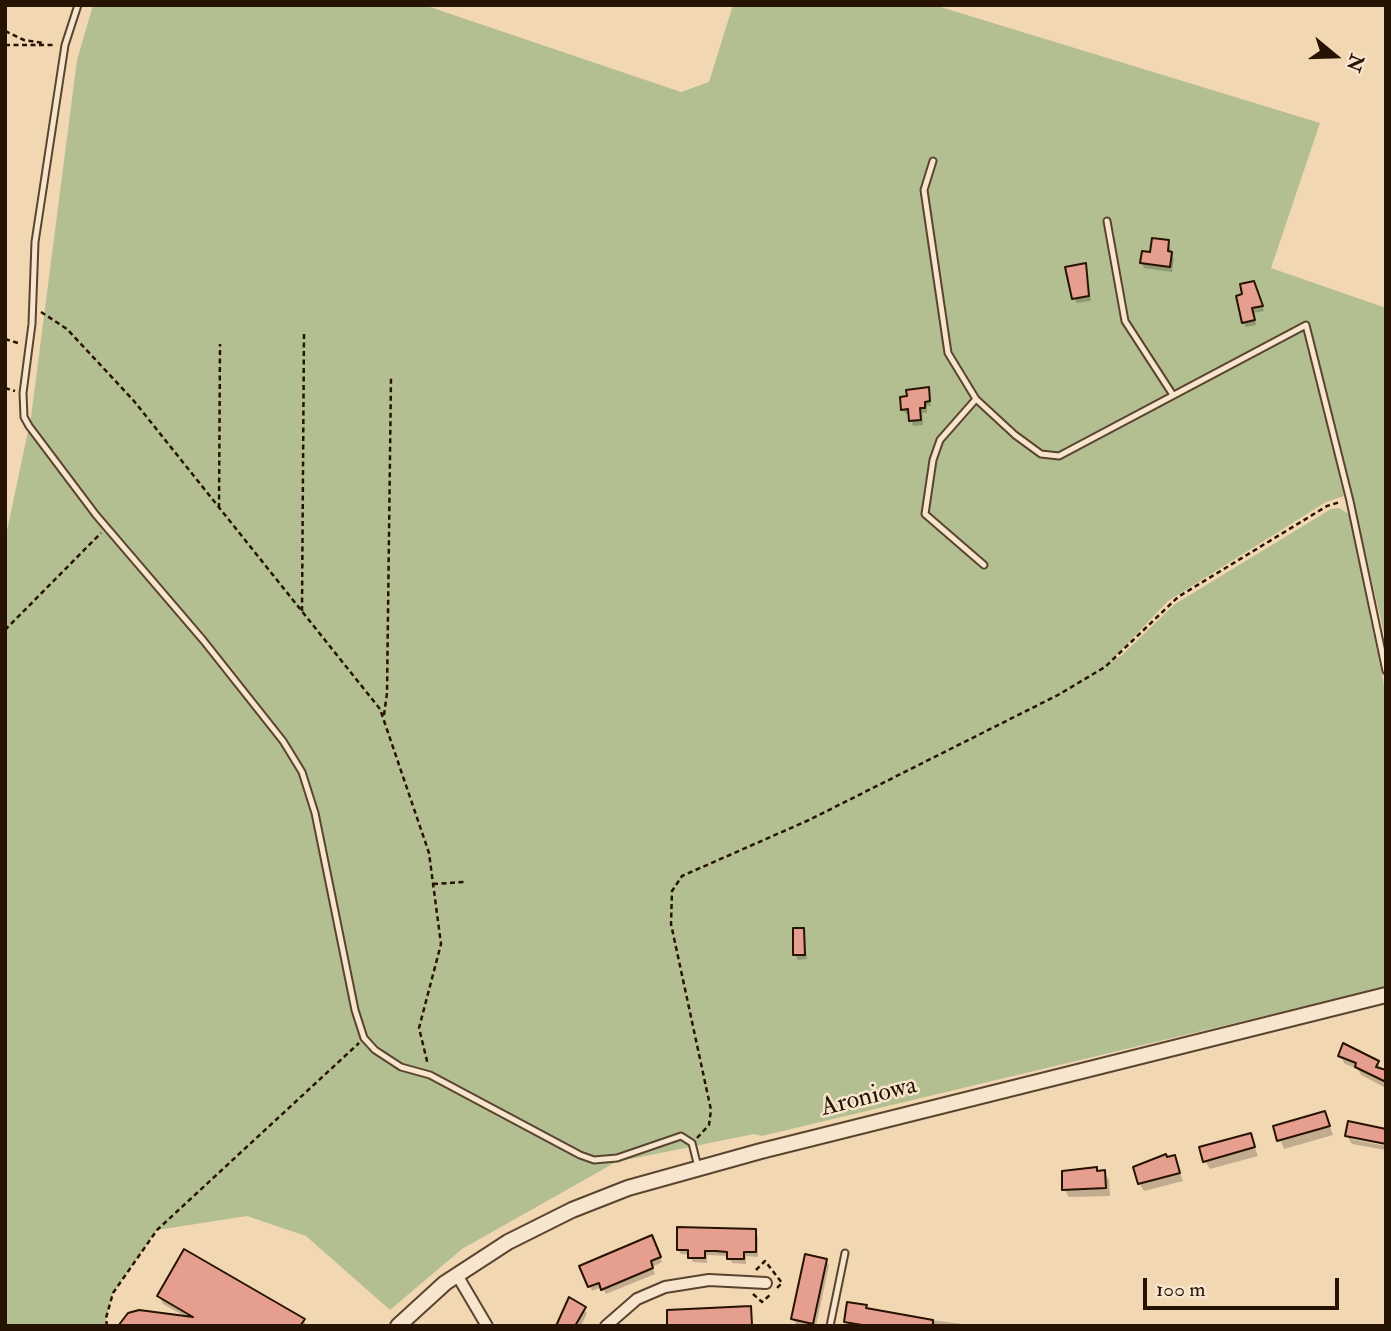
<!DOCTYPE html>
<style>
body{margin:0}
#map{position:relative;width:1391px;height:1331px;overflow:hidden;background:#f2d7b3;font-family:"IM FELL Double Pica",serif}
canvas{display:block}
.frame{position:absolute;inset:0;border:7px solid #271303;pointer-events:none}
.north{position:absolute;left:1300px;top:21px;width:70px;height:70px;-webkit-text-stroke:5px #f7e5ce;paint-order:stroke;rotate:109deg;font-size:19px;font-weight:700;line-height:28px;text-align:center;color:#271303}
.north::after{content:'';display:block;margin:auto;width:24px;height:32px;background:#271303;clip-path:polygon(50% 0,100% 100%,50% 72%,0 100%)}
.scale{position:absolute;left:1143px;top:1278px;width:196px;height:32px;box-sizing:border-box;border:4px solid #271303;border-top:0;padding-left:9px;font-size:21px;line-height:24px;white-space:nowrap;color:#271303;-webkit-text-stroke:5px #f7e5ce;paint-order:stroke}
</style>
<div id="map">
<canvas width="1391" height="1331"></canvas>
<div class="frame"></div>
<div class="north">N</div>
<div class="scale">100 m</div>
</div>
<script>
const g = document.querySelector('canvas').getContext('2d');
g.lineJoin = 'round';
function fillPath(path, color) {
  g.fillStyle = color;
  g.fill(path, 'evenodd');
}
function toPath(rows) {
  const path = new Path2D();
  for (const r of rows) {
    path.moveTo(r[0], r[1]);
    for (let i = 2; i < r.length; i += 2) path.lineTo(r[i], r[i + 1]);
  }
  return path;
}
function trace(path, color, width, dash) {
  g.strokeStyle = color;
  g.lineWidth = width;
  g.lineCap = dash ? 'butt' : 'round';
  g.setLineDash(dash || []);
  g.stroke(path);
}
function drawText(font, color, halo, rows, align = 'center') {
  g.font = font + ' "IM FELL Double Pica",serif';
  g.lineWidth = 5;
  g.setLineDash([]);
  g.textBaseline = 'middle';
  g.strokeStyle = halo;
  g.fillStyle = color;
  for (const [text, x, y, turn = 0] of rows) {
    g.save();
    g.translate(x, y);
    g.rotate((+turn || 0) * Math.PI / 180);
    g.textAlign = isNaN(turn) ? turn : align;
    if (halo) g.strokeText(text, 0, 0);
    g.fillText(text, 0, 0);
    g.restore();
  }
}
fillPath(toPath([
 [93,5,424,5,681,92,709,82,733,5,934,5,1320,123,1271,268,1386,308,1386,642,1353,500,1312,348,1344,496,1326,502,1168,601,1108,664,1122,655,1175,604,1331,509,1339,508,1349,514,1386,695,1386,987,762,1136,754,1134,616,1162,462,1249,390,1310,306,1236,247,1216,157,1230,113,1293,106,1318,107,1326,5,1326,5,540,31,417,77,60]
]), '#b4bf91');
fillPath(toPath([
 [1168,242,1174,259,1172,272,1144,268,1142,263],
 [1085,265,1091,301,1077,303,1074,298],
 [1256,288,1264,311,1254,313,1256,325,1246,327,1243,322],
 [928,389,931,406,927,406,927,413,922,413,923,425,913,426,910,414,906,414,903,409],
 [803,930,807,959,798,960,795,955],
 [1340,1056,1377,1063,1386,1072,1386,1088,1361,1075,1358,1069,1345,1064],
 [1325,1113,1333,1135,1284,1149,1275,1127],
 [1250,1135,1258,1156,1210,1169,1205,1161],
 [1351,1135,1351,1139,1386,1146,1386,1150,1352,1144,1347,1136],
 [1174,1157,1183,1181,1144,1191,1139,1183,1167,1159],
 [1098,1172,1104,1172,1109,1180,1110,1196,1069,1197,1064,1189],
 [755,1231,758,1236,758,1257,746,1256,746,1264,732,1263,729,1256,707,1255,707,1263,693,1262,690,1255,681,1254,678,1249],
 [654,1242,662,1262,652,1267,655,1274,606,1294,602,1287,592,1291,582,1267],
 [826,1260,829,1265,816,1326,796,1324,793,1319],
 [159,1296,303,1320,307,1326,123,1326,188,1318,163,1304],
 [569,1299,587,1313,581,1326,558,1326],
 [750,1307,753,1326,669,1326],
 [885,1314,962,1324,963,1326,854,1326,846,1322]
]), '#0003');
const building = toPath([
 [1152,238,1169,240,1168,251,1172,252,1170,267,1140,263,1142,251,1150,252,1152,238],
 [1086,263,1089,296,1072,299,1065,267,1086,263],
 [1254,281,1263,306,1252,308,1255,320,1242,323,1236,296,1242,294,1240,284,1254,281],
 [929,387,930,401,925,402,925,408,920,408,921,420,909,421,908,409,901,410,900,397,907,396,906,390,929,387],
 [793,928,804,928,805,955,793,955,793,928],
 [1343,1043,1379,1061,1376,1067,1386,1070,1386,1082,1355,1067,1356,1063,1338,1056,1343,1043],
 [1325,1111,1330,1126,1277,1141,1273,1126,1325,1111],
 [1348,1121,1386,1129,1386,1144,1345,1136,1348,1121],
 [1251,1133,1255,1147,1203,1162,1199,1147,1251,1133],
 [1166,1154,1167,1157,1175,1155,1180,1173,1138,1184,1133,1167,1166,1154],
 [1097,1167,1097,1171,1105,1170,1106,1188,1062,1190,1062,1171,1097,1167],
 [677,1227,756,1229,756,1252,744,1252,744,1259,727,1259,727,1252,716,1251,705,1251,705,1258,688,1258,688,1250,677,1250,677,1227],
 [652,1235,661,1257,651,1261,653,1268,601,1290,599,1283,588,1287,579,1266,652,1235],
 [184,1249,305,1319,300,1326,118,1326,128,1313,139,1310,193,1317,157,1296,184,1249],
 [805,1254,827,1259,813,1324,791,1319,805,1254],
 [569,1297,586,1307,575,1326,556,1326,569,1297],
 [847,1302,867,1305,866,1308,933,1320,933,1326,868,1326,844,1322,847,1302],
 [751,1306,752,1325,667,1326,667,1310,751,1306]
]);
fillPath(building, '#e69e8e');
trace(building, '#271303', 2);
const service = toPath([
 [78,5,65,45,35,242,32,324,23,393,24,417,29,426,96,515,203,640,283,741,302,772,315,813,355,1010,364,1038,375,1050,401,1067,430,1075,580,1155,594,1160,617,1158,681,1136,692,1143,698,1167],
 [933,161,924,190,948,353,976,399,1015,435,1041,454,1059,456,1306,325,1350,501,1386,671],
 [1107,221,1125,321,1173,395],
 [976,399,940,440,933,460,925,514,984,565],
 [830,1326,845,1253]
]);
const minor = toPath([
 [457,1275,487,1326],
 [606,1326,637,1299,665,1287,709,1280,766,1283]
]);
const tertiary = toPath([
 [398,1326,445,1283,508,1242,572,1210,628,1188,761,1151,1386,995]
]);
trace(service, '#5a442f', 9);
trace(minor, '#5a442f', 14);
trace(tertiary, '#5a442f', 18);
trace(toPath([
 [5,31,24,40,43,43],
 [5,45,55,45],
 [41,312,67,329,134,401,380,709,429,853,441,944,419,1028,428,1065],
 [5,339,21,344],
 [5,388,15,391],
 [219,508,220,344],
 [302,611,304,331],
 [5,630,101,533],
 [384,715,387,693,391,377],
 [433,884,464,882],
 [697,1138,709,1125,711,1110,671,924,672,891,682,876,809,820,1058,695,1105,667,1178,597,1327,506,1340,502],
 [756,1270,765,1261,782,1283,776,1289],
 [753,1294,762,1302,771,1294],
 [107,1326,106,1318,113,1293,157,1230,359,1043]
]), '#271303', 2.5, [5, 3.5]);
trace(service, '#f7e5ce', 5);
trace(minor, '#f7e5ce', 10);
trace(tertiary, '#f7e5ce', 14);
drawText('26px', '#271303', '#f7e5ce', [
 ["Aroniowa",869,1098,-14]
]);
</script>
